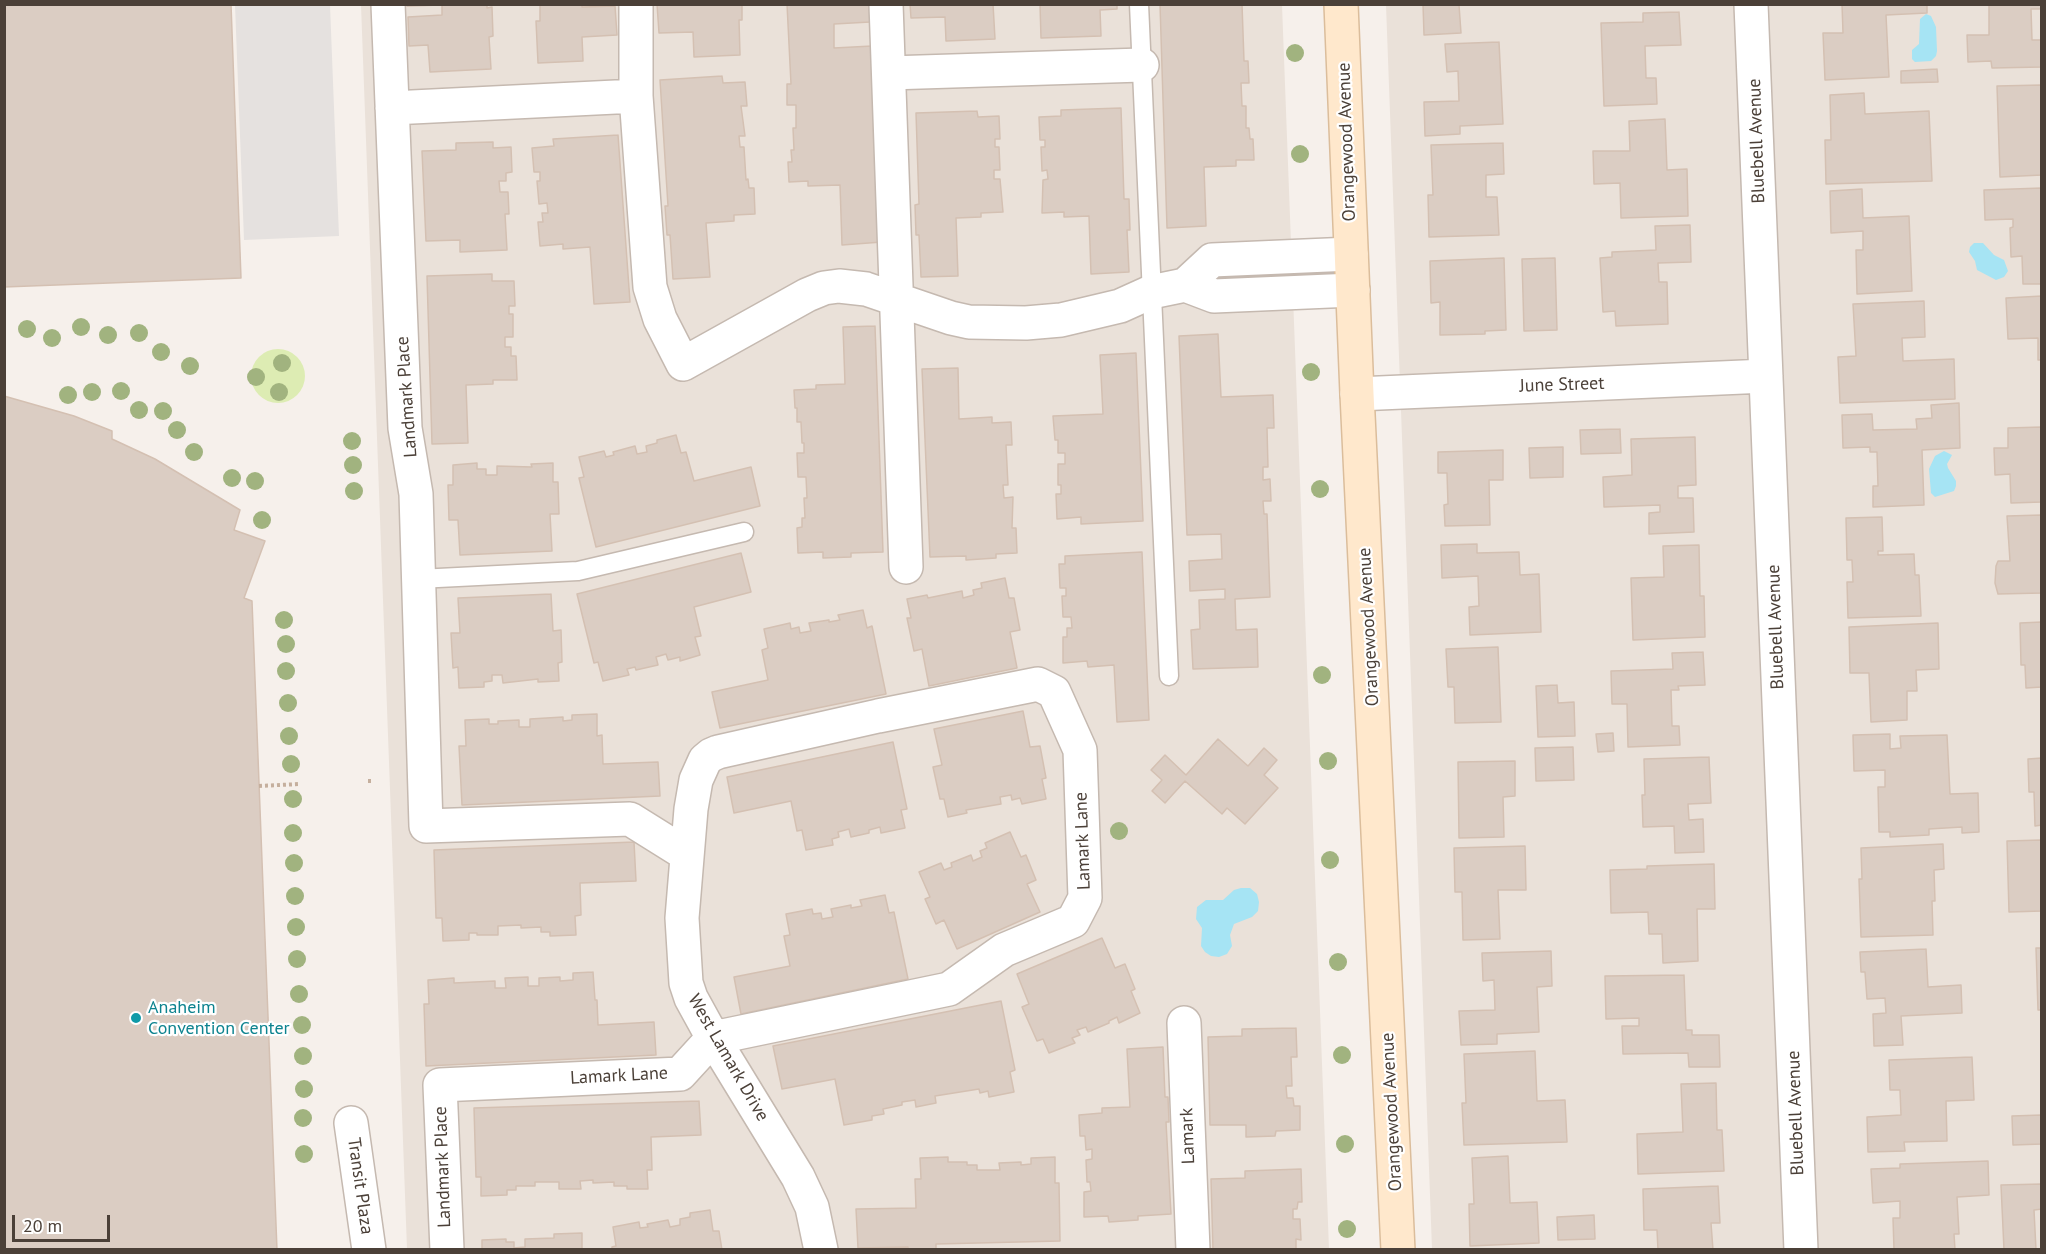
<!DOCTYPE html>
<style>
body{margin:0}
#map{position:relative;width:2046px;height:1254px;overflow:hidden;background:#f6f0eb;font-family:"PT Sans",sans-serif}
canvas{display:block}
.frame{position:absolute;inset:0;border:6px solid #4b4038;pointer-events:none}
.scale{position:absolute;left:12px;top:1215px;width:98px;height:27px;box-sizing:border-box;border:3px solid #4b4038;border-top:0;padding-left:8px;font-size:18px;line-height:21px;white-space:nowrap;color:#4b4038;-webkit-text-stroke:4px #fff;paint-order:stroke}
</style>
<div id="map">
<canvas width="2046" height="1254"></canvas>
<div class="frame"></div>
<div class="scale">20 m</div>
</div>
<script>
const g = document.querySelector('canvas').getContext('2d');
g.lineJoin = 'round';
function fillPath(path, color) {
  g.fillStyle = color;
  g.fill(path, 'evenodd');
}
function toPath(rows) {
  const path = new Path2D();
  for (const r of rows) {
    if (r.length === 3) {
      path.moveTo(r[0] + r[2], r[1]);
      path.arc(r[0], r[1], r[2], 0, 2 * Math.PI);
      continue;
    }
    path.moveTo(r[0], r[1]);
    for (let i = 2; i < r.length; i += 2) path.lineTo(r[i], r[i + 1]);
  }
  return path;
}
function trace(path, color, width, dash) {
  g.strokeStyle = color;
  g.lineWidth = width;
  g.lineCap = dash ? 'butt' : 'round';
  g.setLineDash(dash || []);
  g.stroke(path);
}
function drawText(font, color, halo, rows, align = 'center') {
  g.font = font + ' "PT Sans",sans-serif';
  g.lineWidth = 4.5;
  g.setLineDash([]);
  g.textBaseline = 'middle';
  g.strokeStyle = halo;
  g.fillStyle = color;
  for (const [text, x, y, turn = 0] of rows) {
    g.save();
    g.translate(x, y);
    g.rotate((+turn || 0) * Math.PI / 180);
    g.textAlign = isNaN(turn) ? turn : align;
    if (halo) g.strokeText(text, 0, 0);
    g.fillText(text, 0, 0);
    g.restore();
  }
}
fillPath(toPath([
 [361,5,1282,5,1329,1249,407,1249],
 [1386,5,2041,5,2041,1249,1432,1249]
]), '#eae1d9');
fillPath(toPath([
 [278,376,27]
]), '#ddecb3');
fillPath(toPath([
 [235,5,330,5,339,236,244,240]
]), '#e5e1df');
fillPath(toPath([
 [1926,14,1931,16,1936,27,1937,51,1936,56,1931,61,1915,62,1912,59,1912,50,1919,44,1920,19],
 [1974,243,1983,243,1994,255,2004,260,2008,271,2004,277,1996,280,1977,270,1975,261,1969,252,1970,247],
 [1944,451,1952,455,1947,464,1948,468,1956,481,1956,486,1954,491,1935,497,1931,493,1929,469,1935,456],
 [1241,888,1250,888,1257,894,1259,902,1258,911,1252,917,1234,924,1230,935,1232,946,1227,954,1219,957,1211,956,1205,952,1201,946,1202,928,1196,919,1197,907,1206,900,1223,900,1234,890]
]), '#a6e4f4');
const building = toPath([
 [4,4,231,4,241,278,4,287,4,4],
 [407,4,487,4,487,8,492,7,493,36,489,37,491,69,430,72,428,45,409,46,408,17,442,15,442,5,407,6,407,4],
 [540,4,582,4,582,7,615,6,617,35,582,37,583,61,538,63,536,21,540,21,540,4],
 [657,4,742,4,742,20,739,20,740,55,694,57,693,32,659,33,657,4],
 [787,4,869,4,870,22,834,24,834,48,872,46,882,242,842,245,840,185,808,186,808,181,789,182,788,162,792,162,791,150,794,150,793,128,796,128,796,105,787,105,787,84,791,84,787,4],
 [910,4,993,4,995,39,946,41,945,17,911,18,910,4],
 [1040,4,1117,4,1117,9,1100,10,1101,36,1041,38,1040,4],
 [1160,4,1242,4,1244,61,1248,61,1249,83,1241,83,1242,106,1246,106,1246,128,1249,128,1250,139,1253,139,1254,160,1236,160,1236,166,1204,167,1206,226,1167,228,1160,4],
 [1423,4,1466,4,1459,5,1461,33,1424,35,1423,4],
 [1842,4,1927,4,1927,13,1886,15,1889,77,1825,80,1823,33,1843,33,1842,4],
 [1989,4,2042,4,2042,9,2031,9,2032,40,2042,40,2042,67,1992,68,1991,61,1968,62,1967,35,1989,35,1989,4],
 [1679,12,1681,45,1645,46,1646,78,1656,78,1657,104,1604,106,1601,23,1643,22,1643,13,1679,12],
 [1499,42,1503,124,1460,126,1460,134,1425,136,1424,102,1459,101,1458,71,1447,72,1445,44,1499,42],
 [1937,69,1938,82,1901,83,1901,71,1937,69],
 [722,76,723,83,745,82,747,106,741,106,745,136,739,136,740,147,744,147,746,180,748,179,749,188,754,188,755,214,734,215,734,221,706,223,710,277,673,279,670,235,667,235,665,206,668,206,660,80,722,76],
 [2042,85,2042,175,2000,177,1997,86,2042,85],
 [1864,93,1865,114,1929,111,1932,181,1826,184,1825,140,1831,140,1830,95,1864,93],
 [1121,108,1124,199,1129,199,1130,230,1127,230,1129,272,1091,274,1089,216,1064,217,1064,212,1042,213,1043,180,1048,179,1047,170,1042,171,1041,147,1045,147,1045,140,1040,140,1039,117,1061,116,1061,110,1121,108],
 [977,111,978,117,999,116,1000,139,995,139,995,147,999,147,1000,170,994,170,994,179,1000,179,1003,212,981,213,981,217,956,218,958,276,921,277,919,235,916,235,915,205,919,204,916,113,977,111],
 [1665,119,1667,170,1687,169,1688,216,1621,218,1620,183,1594,184,1593,151,1630,151,1629,121,1665,119],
 [618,135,630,302,594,304,590,247,563,249,563,244,540,246,538,222,543,222,542,213,548,213,547,203,539,204,537,181,540,181,540,172,534,172,532,148,554,146,553,139,618,135],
 [493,142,493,148,511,147,512,172,506,173,506,181,499,181,500,192,508,192,509,214,505,214,507,250,460,252,460,240,426,241,422,151,456,150,456,143,493,142],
 [1503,143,1504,174,1486,175,1486,197,1497,197,1499,235,1429,237,1428,195,1433,195,1431,145,1503,143],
 [2042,188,2042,284,2023,284,2022,256,2011,257,2010,228,2013,227,2013,219,1985,220,1984,190,2042,188],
 [1862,189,1863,218,1909,216,1912,291,1857,294,1856,250,1863,250,1863,231,1831,233,1830,191,1862,189],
 [1690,225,1691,262,1658,263,1659,282,1667,282,1668,324,1616,326,1615,311,1603,312,1600,258,1612,257,1612,252,1656,250,1655,226,1690,225],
 [1504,258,1506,330,1485,331,1485,334,1440,335,1440,302,1431,303,1430,261,1504,258],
 [1555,258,1557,330,1524,331,1522,259,1555,258],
 [492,274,492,281,514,281,515,306,509,306,509,314,513,314,513,337,505,337,505,347,511,347,511,356,516,356,517,380,493,380,493,384,466,385,468,443,432,444,427,276,492,274],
 [2042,296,2042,360,2038,360,2038,338,2008,339,2006,298,2042,296],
 [1924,301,1925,337,1902,338,1903,361,1954,359,1955,399,1840,403,1838,357,1856,356,1853,304,1924,301],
 [875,326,883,552,851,553,851,557,823,558,823,552,798,553,797,528,802,527,802,518,805,518,804,498,807,498,806,477,798,477,797,453,804,453,804,443,802,443,801,422,797,422,797,408,795,408,794,390,816,389,816,385,845,384,843,327,875,326],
 [1218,334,1221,397,1273,395,1274,428,1267,428,1268,467,1263,467,1263,480,1270,479,1271,501,1263,501,1264,514,1267,514,1270,597,1235,599,1236,630,1257,629,1258,667,1193,669,1191,630,1200,629,1199,600,1225,599,1225,589,1190,591,1189,561,1222,559,1221,534,1187,535,1179,336,1218,334],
 [1136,353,1143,521,1081,524,1081,517,1057,519,1056,494,1061,494,1061,485,1058,485,1058,464,1065,464,1065,453,1058,453,1058,440,1055,440,1053,416,1103,414,1100,355,1136,353],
 [958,368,959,419,992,417,992,423,1011,422,1012,445,1006,445,1008,485,1003,485,1004,498,1013,497,1012,528,1016,528,1017,553,996,554,996,558,966,560,966,556,930,557,922,369,958,368],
 [4,396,74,416,112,431,112,439,155,459,240,510,234,530,265,541,244,598,252,601,277,1250,4,1250,4,396],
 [1959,403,1960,448,1922,450,1924,505,1873,507,1873,486,1878,486,1877,452,1870,452,1870,447,1843,448,1842,415,1872,414,1873,430,1917,429,1916,419,1932,418,1931,405,1959,403],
 [2042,427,2042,502,2011,503,2010,474,1995,475,1994,448,2008,448,2008,428,2042,427],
 [1620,429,1621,453,1581,454,1580,430,1620,429],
 [676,435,681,453,686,452,694,481,751,467,760,506,596,547,579,478,584,477,579,457,604,451,606,457,614,455,613,452,635,446,637,454,647,452,646,446,657,443,657,440,676,435],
 [1695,437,1696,485,1678,486,1678,498,1693,498,1694,532,1649,534,1649,513,1660,512,1660,505,1604,507,1603,477,1632,475,1631,439,1695,437],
 [1563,447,1563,477,1530,478,1529,448,1563,447],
 [1503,450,1503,480,1489,480,1490,525,1445,526,1444,505,1448,504,1447,473,1438,473,1438,452,1503,450],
 [477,463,477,469,486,469,486,475,497,475,497,466,532,467,531,464,553,463,553,482,558,482,559,514,550,514,552,551,460,555,458,520,449,520,448,485,453,485,453,465,477,463],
 [2042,515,2042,593,1998,594,1995,583,1996,566,1998,561,2010,561,2007,516,2042,515],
 [1882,517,1883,551,1878,551,1878,555,1914,554,1915,575,1919,575,1921,616,1848,618,1847,582,1853,582,1852,560,1847,560,1846,518,1882,517],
 [1477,544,1477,553,1519,552,1520,575,1539,574,1541,632,1470,635,1469,607,1479,606,1478,576,1442,578,1441,545,1477,544],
 [1699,545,1700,596,1704,596,1705,637,1633,640,1631,578,1664,577,1663,546,1699,545],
 [1142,552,1149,720,1117,722,1114,665,1088,667,1087,661,1063,663,1063,637,1067,637,1067,628,1072,628,1071,617,1063,617,1062,596,1066,596,1066,588,1060,588,1059,564,1065,564,1065,556,1142,552],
 [741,553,751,592,694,607,701,636,695,637,700,655,680,661,680,657,668,660,666,654,656,657,658,665,636,670,635,667,627,669,629,675,603,681,598,662,594,663,577,594,741,553],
 [1005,578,1009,598,1014,598,1020,630,1010,632,1017,668,929,686,922,649,914,651,907,618,911,618,907,599,927,595,928,598,962,591,963,598,974,595,973,590,982,588,981,583,1005,578],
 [551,594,553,631,561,630,562,662,558,663,559,681,538,682,538,679,503,683,502,675,492,675,492,681,484,682,484,687,459,688,458,667,453,668,451,633,460,633,458,598,551,594],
 [863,610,867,628,872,626,886,694,720,728,712,692,768,680,762,650,768,648,764,629,790,623,791,629,799,627,800,633,811,631,809,623,829,620,829,622,840,620,838,615,863,610],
 [2042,622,2042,687,2026,688,2025,665,2021,665,2020,623,2042,622],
 [1938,623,1939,669,1916,670,1917,691,1907,691,1907,720,1871,722,1869,673,1850,673,1849,627,1938,623],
 [1498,647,1501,722,1455,723,1454,687,1448,687,1446,649,1498,647],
 [1703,652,1705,685,1678,686,1679,690,1671,690,1672,726,1679,726,1680,745,1628,747,1627,704,1612,704,1611,671,1673,669,1672,653,1703,652],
 [1557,685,1558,703,1574,702,1575,736,1538,737,1536,686,1557,685],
 [1023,711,1030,747,1040,746,1046,778,1042,779,1046,799,1022,804,1020,798,1012,800,1011,795,1000,797,1001,804,966,810,967,813,948,817,944,799,940,799,933,767,942,765,934,729,1023,711],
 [597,714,597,736,602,735,603,764,658,762,660,796,462,805,459,746,466,746,465,720,489,719,489,724,498,724,498,721,519,720,519,727,530,727,530,719,563,717,563,721,572,720,572,715,597,714],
 [1613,733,1614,751,1598,752,1596,734,1613,733],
 [1890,734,1890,749,1901,748,1900,736,1947,735,1950,794,1978,793,1979,832,1962,833,1962,827,1929,829,1929,835,1890,837,1890,832,1879,832,1878,787,1885,787,1885,770,1854,771,1853,735,1890,734],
 [1218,739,1248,766,1264,748,1277,760,1264,775,1278,788,1245,824,1227,808,1222,814,1185,781,1165,803,1152,791,1162,780,1151,770,1165,755,1186,775,1218,739],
 [893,742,907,809,901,810,905,828,881,833,880,827,869,830,869,833,851,837,849,829,838,832,839,837,832,839,833,845,806,850,802,830,797,831,791,801,734,813,727,777,893,742],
 [1573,747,1574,780,1536,781,1535,748,1573,747],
 [1709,757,1711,803,1688,804,1689,820,1703,819,1704,852,1675,853,1674,826,1643,827,1642,795,1645,795,1644,759,1709,757],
 [2042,758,2042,825,2035,826,2034,792,2029,792,2028,759,2042,758],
 [1515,761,1515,796,1503,797,1504,837,1459,838,1458,762,1515,761],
 [1010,832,1021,857,1026,855,1036,880,1027,884,1040,912,957,949,944,920,936,924,925,899,930,897,919,872,941,863,944,870,952,867,951,863,971,855,973,861,982,857,980,851,987,848,985,843,1010,832],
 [2042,840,2042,911,2009,912,2007,841,2042,840],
 [634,842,636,881,580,883,581,915,575,916,576,935,550,936,550,932,541,932,541,927,521,928,521,925,498,926,498,935,477,935,477,933,469,933,469,940,443,941,442,918,436,918,434,850,634,842],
 [1943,844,1944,869,1934,870,1935,901,1932,901,1933,935,1861,937,1859,879,1862,879,1861,848,1943,844],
 [1525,846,1526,890,1498,890,1500,939,1463,940,1462,892,1455,892,1454,848,1525,846],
 [1714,864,1715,909,1697,909,1698,961,1663,963,1662,934,1649,934,1648,912,1611,913,1610,870,1647,869,1647,866,1714,864],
 [885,895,889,913,894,912,908,979,741,1014,734,977,790,966,784,936,790,935,786,914,812,909,813,914,821,913,822,919,833,917,831,909,851,905,851,908,862,906,860,900,885,895],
 [1102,938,1115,968,1125,964,1135,989,1131,991,1140,1013,1119,1023,1117,1017,1109,1021,1109,1023,1088,1032,1086,1027,1077,1030,1080,1035,1072,1038,1075,1043,1049,1053,1043,1039,1037,1041,1022,1007,1029,1004,1017,974,1102,938],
 [2036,948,2042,948,2042,1010,2038,1010,2036,948],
 [1926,949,1928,987,1961,985,1962,1013,1901,1016,1903,1045,1874,1046,1873,1014,1886,1013,1885,998,1867,999,1865,972,1861,972,1860,952,1926,949],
 [1551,951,1552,986,1537,987,1539,1032,1497,1034,1497,1044,1461,1045,1459,1011,1495,1010,1494,980,1483,981,1482,953,1551,951],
 [593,972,595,1000,597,1000,598,1025,654,1022,656,1055,426,1066,424,1004,429,1004,428,980,454,978,454,983,495,981,495,988,506,988,505,978,528,977,528,986,539,986,539,978,560,977,560,981,573,980,573,973,593,972],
 [1684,975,1686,1030,1692,1030,1692,1035,1719,1035,1720,1067,1689,1067,1688,1053,1623,1054,1622,1026,1639,1026,1639,1018,1606,1019,1605,976,1684,975],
 [1001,1001,1015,1070,1010,1072,1014,1092,989,1097,988,1091,980,1093,979,1089,935,1096,936,1103,916,1107,915,1100,902,1102,902,1105,883,1109,884,1114,872,1116,872,1120,844,1125,835,1079,782,1089,773,1046,1001,1001],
 [1296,1028,1297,1057,1291,1057,1292,1086,1286,1086,1287,1098,1293,1098,1294,1106,1300,1106,1300,1130,1276,1131,1275,1136,1246,1137,1246,1125,1210,1125,1208,1037,1242,1036,1242,1029,1296,1028],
 [1163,1047,1165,1097,1168,1097,1169,1122,1166,1122,1171,1214,1138,1216,1138,1220,1109,1222,1108,1216,1084,1217,1084,1192,1091,1191,1090,1182,1087,1182,1086,1160,1092,1159,1092,1149,1086,1150,1085,1136,1080,1136,1079,1115,1102,1113,1102,1108,1130,1107,1127,1049,1163,1047],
 [1535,1051,1537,1101,1565,1100,1567,1142,1464,1145,1462,1103,1466,1103,1464,1054,1535,1051],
 [1972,1057,1974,1100,1946,1101,1947,1141,1904,1142,1905,1151,1868,1152,1867,1117,1901,1115,1900,1090,1890,1090,1889,1060,1972,1057],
 [1716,1083,1717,1130,1722,1130,1724,1171,1638,1174,1637,1134,1683,1132,1681,1084,1716,1083],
 [699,1101,701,1135,651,1137,652,1170,647,1170,648,1189,627,1189,627,1186,614,1186,614,1182,593,1183,593,1180,580,1181,581,1189,559,1189,559,1182,535,1182,535,1186,516,1186,516,1190,507,1190,507,1195,481,1196,481,1177,476,1177,474,1108,699,1101],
 [2042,1115,2042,1144,2013,1145,2012,1116,2042,1115],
 [1508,1156,1510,1203,1537,1202,1539,1243,1470,1246,1469,1204,1474,1204,1472,1158,1508,1156],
 [948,1157,948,1162,967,1162,967,1165,977,1165,977,1170,1000,1170,999,1163,1021,1162,1021,1165,1031,1164,1031,1158,1055,1157,1055,1183,1059,1183,1060,1241,936,1244,936,1250,908,1250,908,1247,858,1248,856,1209,916,1208,915,1179,921,1179,920,1158,948,1157],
 [1988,1161,1989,1195,1957,1197,1959,1234,1954,1234,1955,1250,1894,1250,1893,1218,1900,1218,1900,1201,1873,1203,1871,1169,1900,1168,1900,1164,1988,1161],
 [1301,1169,1302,1202,1298,1202,1297,1209,1293,1209,1293,1219,1300,1219,1301,1240,1296,1239,1296,1250,1213,1250,1211,1179,1245,1178,1245,1171,1301,1169],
 [2042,1184,2042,1209,2034,1210,2036,1250,2004,1250,2001,1185,2042,1184],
 [1718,1186,1720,1223,1711,1223,1713,1250,1658,1250,1657,1230,1644,1230,1643,1189,1718,1186],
 [710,1210,713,1231,719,1231,722,1250,612,1250,612,1247,616,1246,613,1227,639,1222,640,1228,648,1227,647,1224,668,1220,670,1227,680,1225,680,1219,690,1217,690,1213,710,1210],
 [1594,1215,1595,1239,1558,1240,1557,1217,1594,1215],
 [582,1233,582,1250,482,1250,482,1240,506,1239,506,1242,514,1242,514,1248,525,1247,525,1239,554,1238,554,1234,582,1233]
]);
fillPath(building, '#dbcdc3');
trace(building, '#d4c0b2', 1.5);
const lane = toPath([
 [1139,4,1169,676],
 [418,579,578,571,744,532]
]);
const street = toPath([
 [388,4,405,428,416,494,426,826,630,819,686,854],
 [636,4,636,96,650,287,660,319,683,364,807,295,824,288,839,286,866,289,951,318,969,322,1026,323,1061,320,1120,306,1151,292,1185,285,1212,260,1351,254],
 [886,4,906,567],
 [1751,4,1801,1250],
 [889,73,1142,65],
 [392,108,636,96],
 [1185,285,1214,296,1353,290],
 [1357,394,1766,376],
 [1184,1023,1193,1250],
 [351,1123,369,1250],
 [447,1250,440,1085,680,1074,713,1038,949,989,1004,950,1073,921,1085,898,1080,750,1054,692,1038,684,878,716,718,752,711,755,705,760,696,780,691,809,682,918,686,983,691,998,713,1038,798,1177,812,1207,821,1250]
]);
const secondary = toPath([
 [1341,4,1357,394,1398,1250]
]);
trace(lane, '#c5b9b0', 21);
trace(street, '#c5b9b0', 36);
trace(secondary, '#dbbd9b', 36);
trace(toPath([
 [368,781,374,781],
 [259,786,300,784]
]), '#c5af9d', 4, [3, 3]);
trace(lane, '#fff', 18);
trace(street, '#fff', 33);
trace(secondary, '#ffe8cc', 33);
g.fillStyle = '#a1b37f';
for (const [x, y] of [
 [1295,53],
 [1300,154],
 [81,327],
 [27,329],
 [139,333],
 [108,335],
 [52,338],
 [161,352],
 [282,363],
 [190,366],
 [1311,372],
 [256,377],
 [121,391],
 [92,392],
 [279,392],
 [68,395],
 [139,410],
 [163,411],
 [177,430],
 [352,441],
 [194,452],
 [353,465],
 [232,478],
 [255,481],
 [1320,489],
 [354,491],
 [262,520],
 [284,620],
 [286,644],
 [286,671],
 [1322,675],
 [288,703],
 [289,736],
 [1328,761],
 [291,764],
 [293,799],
 [1119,831],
 [293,833],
 [1330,860],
 [294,863],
 [295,896],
 [296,927],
 [297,959],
 [1338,962],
 [299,994],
 [302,1025],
 [1342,1055],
 [303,1056],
 [304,1089],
 [303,1118],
 [1345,1144],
 [304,1154],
 [1347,1229]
]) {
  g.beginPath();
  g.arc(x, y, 9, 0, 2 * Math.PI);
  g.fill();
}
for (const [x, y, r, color] of [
 [136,1018,6,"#0f9aa8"]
]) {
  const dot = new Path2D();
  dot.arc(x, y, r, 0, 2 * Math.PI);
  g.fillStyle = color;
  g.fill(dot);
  trace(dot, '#fff', 2);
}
drawText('18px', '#4b4038', '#fff', [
 ["Bluebell Avenue",1757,141,-92],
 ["Orangewood Avenue",1347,142,-92],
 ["June Street",1562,385,-2],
 ["Landmark Place",407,397,-94],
 ["Orangewood Avenue",1369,627,-93],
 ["Bluebell Avenue",1776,627,-92],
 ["Lamark Lane",1083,841,-92],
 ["West Lamark Drive",728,1058,60],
 ["Lamark Lane",619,1076,-3],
 ["Orangewood Avenue",1392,1112,-93],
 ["Bluebell Avenue",1796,1113,-92],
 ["Lamark",1188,1136,-92],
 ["Landmark Place",443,1167,-92],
 ["Transit Plaza",360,1186,82]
]);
drawText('18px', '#0d838f', '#fff', [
 ["Anaheim",148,1008],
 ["Convention Center",148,1029]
], 'left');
</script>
